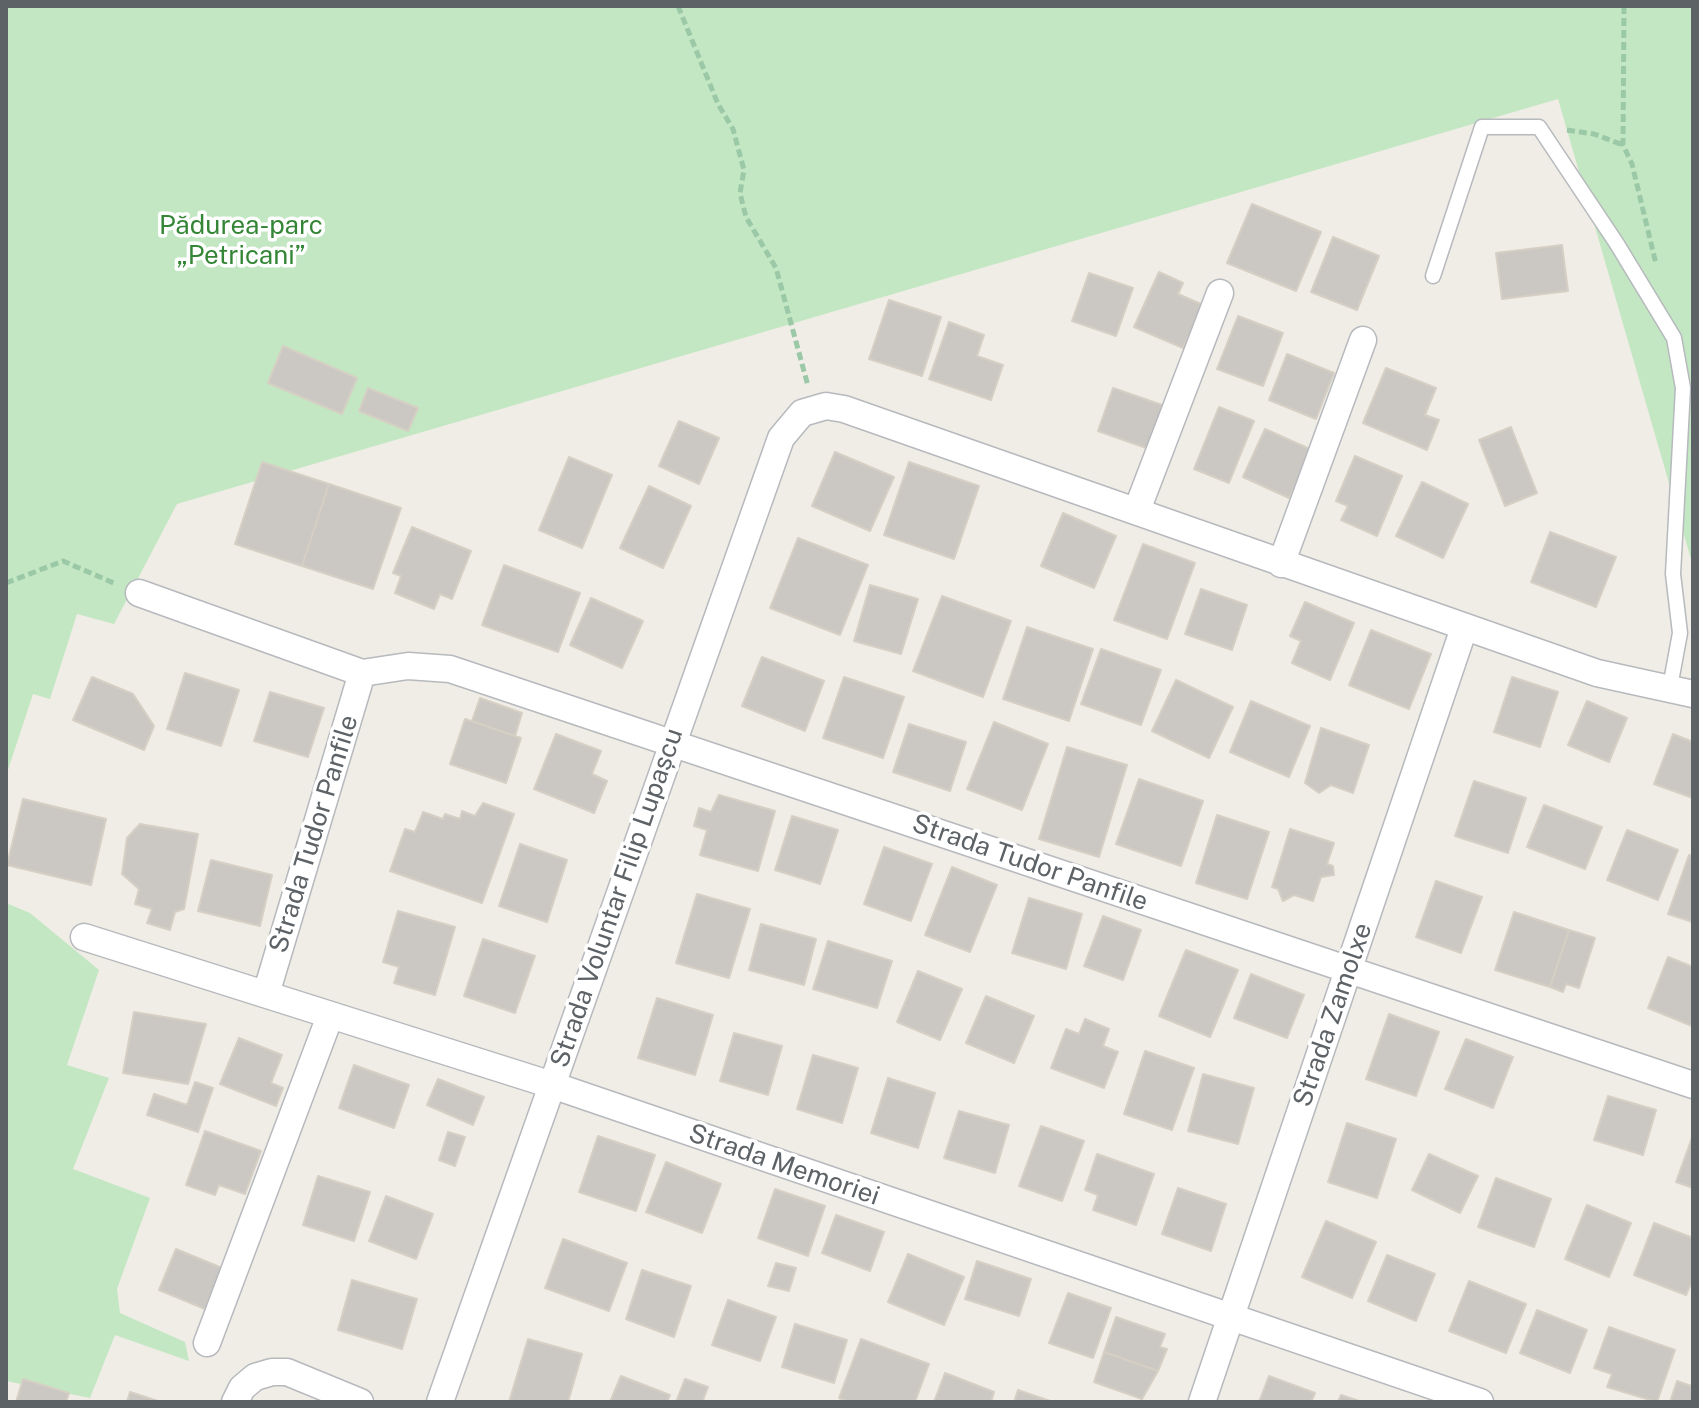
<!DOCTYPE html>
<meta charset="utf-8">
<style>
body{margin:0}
#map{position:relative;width:1699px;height:1408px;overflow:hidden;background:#f0ede6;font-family:"Public Sans",sans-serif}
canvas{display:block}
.frame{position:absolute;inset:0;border:8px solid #5d6266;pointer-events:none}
</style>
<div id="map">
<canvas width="1699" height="1408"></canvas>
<div class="frame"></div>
</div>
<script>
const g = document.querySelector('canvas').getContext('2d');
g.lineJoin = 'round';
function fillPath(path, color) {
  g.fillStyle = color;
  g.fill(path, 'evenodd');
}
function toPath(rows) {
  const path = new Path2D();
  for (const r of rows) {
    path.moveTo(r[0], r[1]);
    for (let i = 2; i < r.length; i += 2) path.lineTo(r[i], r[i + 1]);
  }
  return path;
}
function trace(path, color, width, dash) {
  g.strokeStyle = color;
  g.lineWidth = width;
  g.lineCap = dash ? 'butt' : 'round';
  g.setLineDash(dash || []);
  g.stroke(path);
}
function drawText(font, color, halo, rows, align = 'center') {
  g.font = font + ' "Public Sans",sans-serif';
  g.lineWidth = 7;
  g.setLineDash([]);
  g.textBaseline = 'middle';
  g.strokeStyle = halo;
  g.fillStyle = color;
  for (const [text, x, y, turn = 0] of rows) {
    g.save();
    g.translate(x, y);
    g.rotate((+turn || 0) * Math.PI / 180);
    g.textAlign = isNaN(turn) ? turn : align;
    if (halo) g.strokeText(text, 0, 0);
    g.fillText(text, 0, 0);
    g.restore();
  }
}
fillPath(toPath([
 [6,6,1693,6,1693,566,1558,99,177,504,114,624,77,614,50,699,33,694,6,776],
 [6,903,30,913,99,970,67,1065,109,1078,73,1169,150,1198,117,1289,120,1313,185,1342,189,1361,115,1335,90,1398,6,1381]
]), '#c3e7c2');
const building = toPath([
 [1252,204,1321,232,1296,291,1227,263,1252,204],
 [1333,237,1379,256,1357,310,1311,292,1333,237],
 [1562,245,1568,291,1502,299,1496,253,1562,245],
 [1159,272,1183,283,1178,294,1203,305,1183,348,1134,327,1159,272],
 [1089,273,1133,288,1116,336,1072,321,1089,273],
 [889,300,941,317,922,376,869,359,889,300],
 [1238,316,1283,333,1263,386,1217,369,1238,316],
 [949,322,984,335,977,356,1003,365,991,400,929,379,949,322],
 [283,346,357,378,342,414,268,383,283,346],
 [1287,354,1334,373,1316,419,1269,400,1287,354],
 [1386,368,1436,388,1425,415,1439,420,1427,450,1363,423,1386,368],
 [368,388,418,408,408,431,359,411,368,388],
 [1113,388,1165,406,1149,449,1098,431,1113,388],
 [1219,407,1254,421,1229,483,1194,469,1219,407],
 [679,421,719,438,699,484,659,466,679,421],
 [1511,427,1537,493,1505,506,1479,440,1511,427],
 [1265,429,1312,450,1289,498,1243,477,1265,429],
 [835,452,894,477,870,531,812,506,835,452],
 [1355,456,1402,476,1377,536,1341,520,1348,506,1336,501,1355,456],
 [569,457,612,475,582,548,539,530,569,457],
 [262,462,329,484,302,566,235,544,262,462],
 [909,462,979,486,954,559,884,535,909,462],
 [1422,482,1468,504,1443,558,1396,536,1422,482],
 [329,484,401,508,373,589,302,566,329,484],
 [649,486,691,506,663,568,620,548,649,486],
 [1063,513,1116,536,1094,588,1041,566,1063,513],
 [412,527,471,551,452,599,440,594,434,609,395,593,401,576,393,573,412,527],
 [1550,532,1616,557,1596,607,1531,582,1550,532],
 [798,538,868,565,840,635,770,608,798,538],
 [1143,544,1195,563,1167,639,1114,620,1143,544],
 [504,565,580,593,558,652,482,625,504,565],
 [870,585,918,599,901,654,854,641,870,585],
 [1201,589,1247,605,1232,650,1185,634,1201,589],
 [942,596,1011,621,983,697,913,671,942,596],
 [591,598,643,621,622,668,570,645,591,598],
 [1305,602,1354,623,1330,680,1292,663,1301,641,1290,636,1305,602],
 [1027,627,1093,649,1069,721,1003,699,1027,627],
 [1371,630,1431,654,1409,709,1349,685,1371,630],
 [1101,649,1161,670,1141,725,1081,704,1101,649],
 [762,657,824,681,805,731,742,706,762,657],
 [185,673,239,690,221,746,167,729,185,673],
 [92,677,133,694,154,726,144,750,73,720,92,677],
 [844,677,904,697,883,758,823,738,844,677],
 [1512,677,1558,692,1540,747,1494,732,1512,677],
 [1176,680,1233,707,1209,758,1152,731,1176,680],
 [270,692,324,708,308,757,254,741,270,692],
 [480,698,522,713,515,736,472,721,480,698],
 [1251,701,1310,726,1289,777,1230,752,1251,701],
 [1587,701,1627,718,1609,762,1568,745,1587,701],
 [465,719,521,738,506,783,450,764,465,719],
 [994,722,1048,744,1022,810,967,789,994,722],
 [909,724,966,742,950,791,893,772,909,724],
 [1321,728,1369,745,1353,793,1331,785,1319,793,1305,783,1321,728],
 [556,734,601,751,592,774,607,781,594,813,534,789,556,734],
 [1673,734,1693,742,1693,798,1654,784,1673,734],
 [1067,747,1127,765,1099,857,1039,839,1067,747],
 [1139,779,1203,801,1181,866,1116,844,1139,779],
 [1474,781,1526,798,1508,853,1455,836,1474,781],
 [719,795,775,811,758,871,700,855,707,830,694,826,699,808,711,812,719,795],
 [23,799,106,819,91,885,7,865,23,799],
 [483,803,514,814,482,903,390,871,405,829,415,832,423,812,443,819,445,814,460,819,462,811,475,816,483,803],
 [1544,805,1602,827,1585,869,1527,847,1544,805],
 [1217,815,1269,832,1247,899,1196,883,1217,815],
 [792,816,838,830,820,884,775,870,792,816],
 [140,824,198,834,184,909,175,912,170,930,147,923,152,909,135,904,139,889,122,874,127,838,140,824],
 [1290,829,1334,843,1327,864,1333,866,1334,875,1321,877,1313,901,1294,895,1283,901,1278,889,1272,887,1290,829],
 [1627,830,1678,850,1658,900,1607,880,1627,830],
 [520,844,567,860,547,922,499,906,520,844],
 [884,847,932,864,911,921,864,904,884,847],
 [1689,855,1693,856,1693,922,1668,914,1689,855],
 [211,860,272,875,260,926,198,911,211,860],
 [952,867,997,885,970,952,925,935,952,867],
 [1436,881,1482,897,1461,953,1416,937,1436,881],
 [697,894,750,909,729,978,676,963,697,894],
 [1029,898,1082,914,1066,969,1012,953,1029,898],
 [398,911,455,927,435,995,394,983,399,967,383,962,398,911],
 [1514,912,1569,930,1550,987,1495,970,1514,912],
 [1103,916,1141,930,1123,980,1084,966,1103,916],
 [761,924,816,939,804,985,749,970,761,924],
 [1569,930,1595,938,1579,988,1566,984,1563,992,1550,987,1569,930],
 [483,939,535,956,515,1013,464,996,483,939],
 [828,941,892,961,877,1008,813,989,828,941],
 [1186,950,1238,970,1210,1037,1159,1016,1186,950],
 [1668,957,1693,967,1692,1026,1648,1008,1668,957],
 [918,971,962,989,940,1040,897,1022,918,971],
 [1251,974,1304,995,1287,1038,1234,1018,1251,974],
 [986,996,1034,1016,1014,1063,966,1043,986,996],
 [657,998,713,1015,695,1075,638,1058,657,998],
 [134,1012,206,1024,188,1084,123,1073,134,1012],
 [1389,1014,1439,1032,1416,1096,1366,1079,1389,1014],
 [1085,1019,1109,1029,1103,1046,1118,1052,1104,1088,1051,1068,1066,1029,1079,1034,1085,1019],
 [734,1033,782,1046,768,1095,720,1081,734,1033],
 [239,1038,282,1055,271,1083,283,1088,276,1106,220,1084,239,1038],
 [1466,1039,1513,1057,1493,1108,1445,1089,1466,1039],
 [1145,1051,1194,1068,1172,1130,1124,1114,1145,1051],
 [813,1055,858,1068,842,1123,797,1109,813,1055],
 [354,1065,409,1085,394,1128,339,1108,354,1065],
 [1203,1074,1254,1088,1238,1144,1188,1131,1203,1074],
 [888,1078,935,1093,918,1148,871,1133,888,1078],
 [438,1079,484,1097,473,1125,427,1105,438,1079],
 [195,1082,213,1088,198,1132,147,1115,154,1094,187,1105,195,1082],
 [1608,1096,1656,1110,1643,1155,1594,1140,1608,1096],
 [959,1111,1009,1125,995,1173,944,1158,959,1111],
 [1347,1123,1396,1139,1377,1198,1328,1182,1347,1123],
 [1041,1126,1084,1141,1062,1201,1019,1186,1041,1126],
 [205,1131,261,1151,245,1194,219,1185,215,1195,186,1185,205,1131],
 [448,1132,465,1137,455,1166,439,1160,448,1132],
 [1693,1135,1693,1188,1676,1182,1693,1135],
 [598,1136,655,1155,636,1211,579,1192,598,1136],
 [1097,1154,1154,1174,1136,1225,1093,1210,1098,1195,1085,1190,1097,1154],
 [1429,1154,1478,1176,1460,1213,1412,1190,1429,1154],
 [666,1162,721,1184,702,1233,646,1212,666,1162],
 [318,1176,370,1192,354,1241,303,1225,318,1176],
 [1496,1178,1551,1199,1534,1247,1478,1227,1496,1178],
 [1178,1188,1226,1204,1211,1251,1162,1234,1178,1188],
 [775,1189,825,1206,808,1256,758,1238,775,1189],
 [386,1196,433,1214,416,1259,369,1241,386,1196],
 [1587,1205,1631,1223,1609,1277,1565,1259,1587,1205],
 [836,1215,884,1232,870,1271,822,1253,836,1215],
 [1326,1221,1376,1242,1352,1298,1302,1277,1326,1221],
 [1654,1223,1693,1238,1693,1279,1686,1295,1634,1275,1654,1223],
 [563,1239,627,1263,609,1311,545,1288,563,1239],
 [176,1249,222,1268,205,1309,159,1290,176,1249],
 [908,1254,964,1277,944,1325,888,1302,908,1254],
 [1387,1255,1435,1274,1416,1321,1368,1301,1387,1255],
 [977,1261,1031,1279,1019,1316,965,1299,977,1261],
 [776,1263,796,1268,789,1291,768,1286,776,1263],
 [642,1270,691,1286,674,1337,626,1319,642,1270],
 [352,1280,417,1299,402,1349,338,1330,352,1280],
 [1469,1281,1526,1304,1506,1353,1449,1331,1469,1281],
 [1068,1293,1111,1308,1093,1358,1049,1343,1068,1293],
 [728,1300,776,1317,760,1361,712,1345,728,1300],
 [1537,1310,1587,1330,1570,1373,1520,1353,1537,1310],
 [1116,1317,1165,1334,1160,1347,1167,1349,1158,1371,1104,1352,1116,1317],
 [795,1324,847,1340,834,1383,782,1367,795,1324],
 [1609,1327,1675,1350,1657,1402,1607,1387,1612,1374,1594,1368,1609,1327],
 [528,1339,582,1354,568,1402,509,1402,528,1339],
 [861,1339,929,1364,915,1402,849,1402,839,1398,861,1339],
 [1104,1352,1158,1371,1142,1399,1094,1382,1104,1352],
 [945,1373,994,1392,991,1402,934,1402,945,1373],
 [621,1376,670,1395,667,1402,610,1402,621,1376],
 [1269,1376,1315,1393,1311,1402,1259,1402,1269,1376],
 [23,1379,69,1393,66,1402,16,1402,23,1379],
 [685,1379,708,1387,703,1400,707,1402,676,1402,685,1379],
 [1677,1381,1691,1386,1693,1381,1693,1402,1670,1402,1677,1381],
 [1018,1390,1053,1402,1014,1402,1018,1390],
 [130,1392,161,1402,127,1402,130,1392],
 [1341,1395,1362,1402,1338,1402,1341,1395]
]);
fillPath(building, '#cbc8c3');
trace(building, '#d5cfc4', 2);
const service = toPath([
 [1433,276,1482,127,1539,127,1617,244,1674,338,1683,388,1673,574,1680,633,1670,687]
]);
const minor = toPath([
 [1137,510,1220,293],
 [1281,564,1363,340],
 [139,593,362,673,408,666,450,669,1693,1085],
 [84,937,552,1085,1480,1402],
 [266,994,362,673],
 [207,1343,330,1016],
 [235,1402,242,1388,255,1377,272,1372,287,1372,360,1402],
 [440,1402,781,438,802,413,826,406,844,409,1597,673,1693,694],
 [1202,1402,1464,628]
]);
trace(service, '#b6b9bd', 17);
trace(minor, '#b6b9bd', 29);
trace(toPath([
 [678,6,718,104,733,129,744,170,740,193,746,217,776,268,808,386],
 [1624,6,1623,145,1632,164,1656,264],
 [1567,130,1594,134,1623,145],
 [6,583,63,561,116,584]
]), '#9bc8a7', 5, [8, 4]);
trace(service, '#fff', 14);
trace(minor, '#fff', 26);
drawText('26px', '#348636', '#fff', [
 ["Pădurea-parc",241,226],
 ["„Petricani”",241,256]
]);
drawText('26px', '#5d6266', '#fff', [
 ["Strada Tudor Panfile",314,834,-73],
 ["Strada Tudor Panfile",1030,863,19],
 ["Strada Voluntar Filip Lupașcu",617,898,-71],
 ["Strada Zamolxe",1333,1015,-71],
 ["Strada Memoriei",784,1165,19]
]);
</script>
